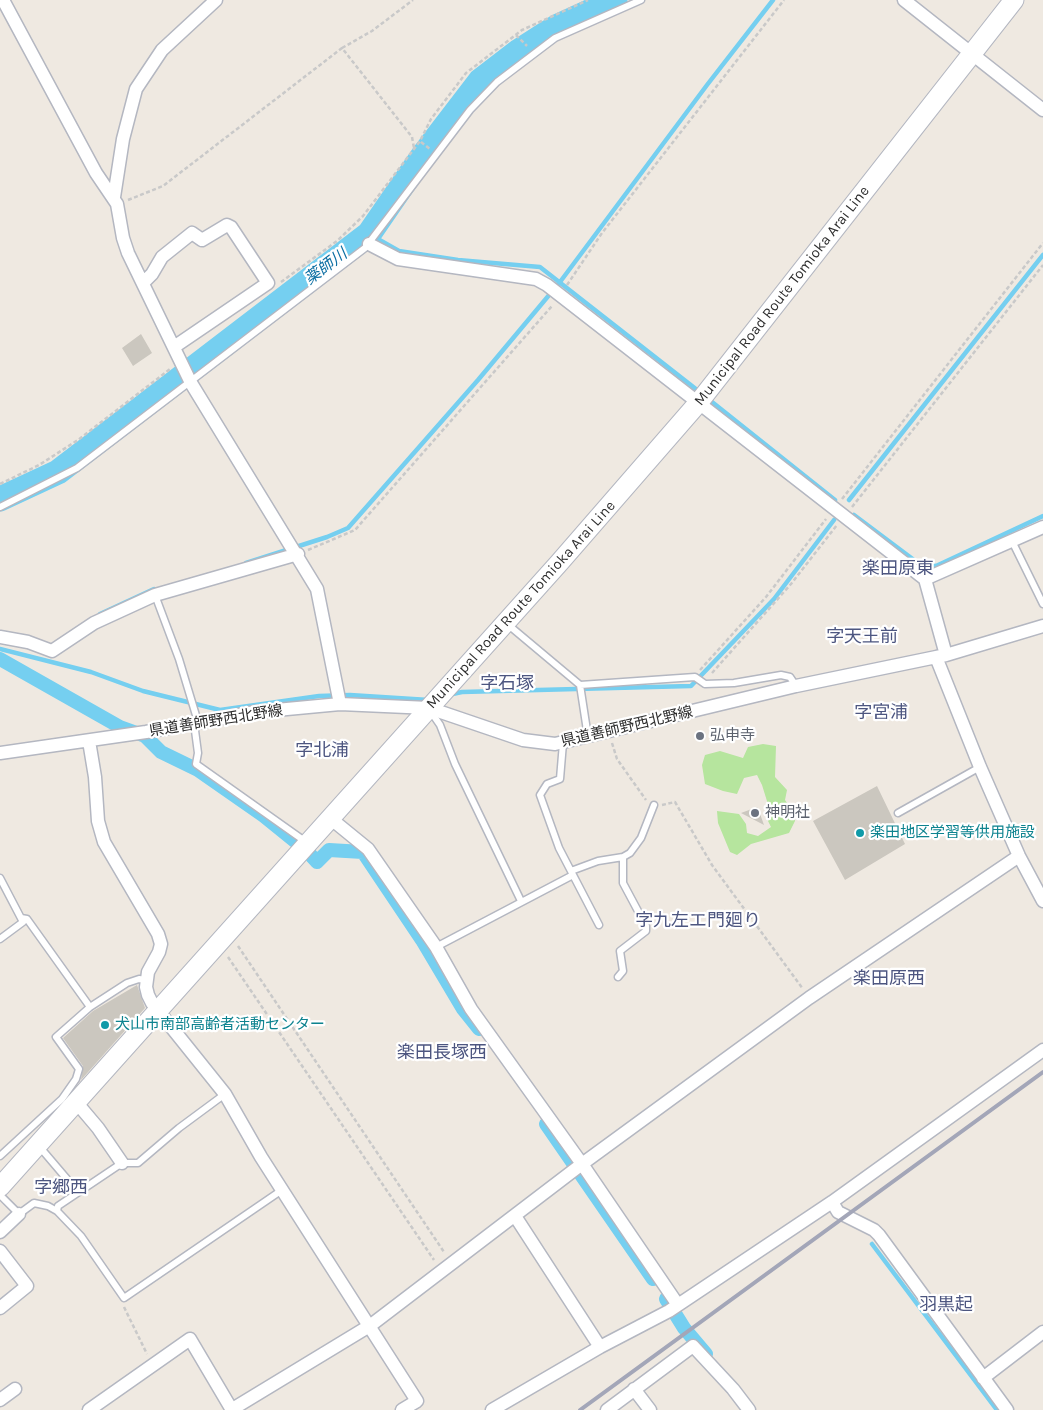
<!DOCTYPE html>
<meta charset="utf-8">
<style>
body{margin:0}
canvas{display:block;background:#efe9e1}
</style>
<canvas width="1043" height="1410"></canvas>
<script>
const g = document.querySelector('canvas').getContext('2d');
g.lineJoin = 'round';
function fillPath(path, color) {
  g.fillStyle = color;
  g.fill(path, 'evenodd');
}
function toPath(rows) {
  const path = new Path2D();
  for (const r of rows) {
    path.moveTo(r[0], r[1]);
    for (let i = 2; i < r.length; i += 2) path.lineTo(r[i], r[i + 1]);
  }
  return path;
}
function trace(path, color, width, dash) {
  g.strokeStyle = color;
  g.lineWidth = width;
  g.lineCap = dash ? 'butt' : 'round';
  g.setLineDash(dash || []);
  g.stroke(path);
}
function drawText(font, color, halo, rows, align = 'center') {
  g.font = font + ' Karla,"Noto Sans JP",sans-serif';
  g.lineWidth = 4.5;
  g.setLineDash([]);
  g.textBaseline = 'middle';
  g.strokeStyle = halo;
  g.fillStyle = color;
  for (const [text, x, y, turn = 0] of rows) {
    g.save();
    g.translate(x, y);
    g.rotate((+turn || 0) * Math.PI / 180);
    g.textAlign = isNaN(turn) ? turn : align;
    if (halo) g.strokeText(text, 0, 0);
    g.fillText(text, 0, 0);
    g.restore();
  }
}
fillPath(toPath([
 [763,744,776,746,775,777,787,790,785,800,793,812,795,821,789,833,751,844,737,855,730,852,718,823,717,811,739,814,746,824,747,833,758,836,771,827,768,821,771,814,762,785,757,775,744,778,737,794,723,791,705,784,702,765,705,755,720,751,743,758,748,747]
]), '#b6e59e');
trace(toPath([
 [369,234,399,251,458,260,540,267,701,393],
 [707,398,835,500],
 [849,500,1043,255],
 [854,515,918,563,936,566,1043,516],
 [246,563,327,537,348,528,478,380,560,282,707,85,773,0],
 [100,614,154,589],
 [0,649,91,672,143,691,220,710,319,696,350,695,429,700],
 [448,695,462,692,691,686,774,599,834,520],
 [872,1244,997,1410]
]), '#75cff0', 4.5);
trace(toPath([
 [0,659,120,727,145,736,161,752,198,770,264,816,306,850,317,862,329,850,363,852,422,940,463,1009,479,1029],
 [546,1124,653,1279],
 [666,1299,684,1328,706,1354]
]), '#75cff0', 14);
trace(toPath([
 [0,499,58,472,369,234,424,154,480,81,519,51,558,26,615,0]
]), '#75cff0', 25);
fillPath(toPath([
 [141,334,152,353,133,366,122,348],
 [877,786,905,844,845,880,813,821],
 [757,807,758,808,764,825,741,813],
 [137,985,145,1008,81,1080,83,1066,63,1038,93,1011]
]), '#cbc7bf');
const lane = toPath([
 [0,507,77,468,365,248,470,110,497,82,555,38,641,0],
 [1012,541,1043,604],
 [155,595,179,659,198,722],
 [506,623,580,685,695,677,705,684,734,683,781,675,790,677,796,686],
 [580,685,588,737],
 [429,709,440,725,455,764,521,901],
 [194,723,198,753,196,764,306,842],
 [563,743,560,779,547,784,540,795,559,848,599,925],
 [898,813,980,767],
 [571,871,598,861,623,857,630,853,641,838,654,805],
 [0,878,23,922,0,939],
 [21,918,27,919,90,1007],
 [436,947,573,875],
 [618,977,623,971,620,951,646,931,646,926,623,883,623,857],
 [225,1094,179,1128,138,1163,122,1163,58,1206,57,1211,81,1236,124,1298,282,1190],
 [38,1145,78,1192],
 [0,1156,62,1099,76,1079,79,1069,56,1037,90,1007,127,983,139,979,146,980],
 [0,1195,19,1214,34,1203,48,1206,57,1211]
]);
const street = toPath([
 [3,0,96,173,117,204,123,238,128,253,191,383,317,589,340,704],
 [904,0,1043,110],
 [114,197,123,139,136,89,162,50,216,0],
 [369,244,398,259,536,279,547,285,925,579,946,655],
 [143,283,152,274,162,257,192,233,202,240,227,225,231,227,268,283,174,347],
 [925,579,1043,527],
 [0,637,28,642,52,651,94,623,155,595,298,554],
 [936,657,980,767,1019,856,1043,901],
 [89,741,95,777,98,821,104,842,158,934,161,944,159,952,148,972,146,987,148,995,152,1003,225,1094,261,1157,417,1401,402,1410],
 [0,753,146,732,255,712,340,704,429,708,523,740,555,744,796,686,946,655,1043,626],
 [330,818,368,849,436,947,471,1009,582,1164,678,1305],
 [76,1102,98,1128,122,1163],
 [832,1202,838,1212,874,1230,879,1235,1007,1410],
 [515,1216,600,1347],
 [0,1232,19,1214],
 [0,1251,27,1286,0,1308],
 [983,1378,1043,1332],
 [634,1389,650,1410],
 [0,1400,15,1389],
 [89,1410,190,1339,232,1410],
 [231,1410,371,1325,582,1164,809,998,1019,856],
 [492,1410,600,1347,669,1311,832,1202,1043,1050],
 [607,1410,693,1346,733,1389,749,1410]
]);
const secondary = toPath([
 [0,1187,559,563,699,402,1014,0]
]);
trace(lane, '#b4b7c1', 9);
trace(street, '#b4b7c1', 15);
trace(secondary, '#b4b7c1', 21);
trace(toPath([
 [516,35,527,46],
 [342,48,372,31,413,0],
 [421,142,430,149],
 [128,200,163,186,342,48,412,137,414,148],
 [281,282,337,241,363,216,420,141,431,119,466,73,522,30,588,0],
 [567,285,602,233,784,0],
 [0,484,39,465,78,440,170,369],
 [842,499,1043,243],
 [852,507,1043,265],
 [308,550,355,530,552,306],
 [700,670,766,597,826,519],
 [712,673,791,584,837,525],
 [612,743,617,759,646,800],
 [662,805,675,802,712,865,803,989],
 [238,946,444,1252],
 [228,957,434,1260],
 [124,1307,147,1354]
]), '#c9c9c9', 2.5, [4, 2.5]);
trace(lane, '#fff', 6);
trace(street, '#fff', 12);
trace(secondary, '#fff', 19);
trace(toPath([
 [580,1410,1043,1072]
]), '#a3a6b8', 4);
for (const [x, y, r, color] of [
 [700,736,5,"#6b7280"],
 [755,813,5,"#6b7280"],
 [860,833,5,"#0f9aa8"],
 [105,1025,5,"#0f9aa8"]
]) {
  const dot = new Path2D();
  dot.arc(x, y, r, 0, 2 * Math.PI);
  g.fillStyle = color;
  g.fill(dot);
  trace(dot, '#fff', 2);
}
drawText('15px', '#2e2e2e', '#fff', [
 ["Municipal Road Route Tomioka Arai Line",782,296,-52],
 ["Municipal Road Route Tomioka Arai Line",521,605,-48],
 ["県道善師野西北野線",216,721,-9],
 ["県道善師野西北野線",627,727,-13]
]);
drawText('15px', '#5b616d', '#fff', [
 ["弘申寺",710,736],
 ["神明社",765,813]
], 'left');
drawText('15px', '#0d838f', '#fff', [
 ["楽田地区学習等供用施設",870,833],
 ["犬山市南部高齢者活動センター",115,1025]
], 'left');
drawText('italic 16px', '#0d6fa3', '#fff', [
 ["薬師川",326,267,-37]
]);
drawText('18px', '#4d5680', '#fff', [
 ["楽田原東",898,569],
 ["字天王前",862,637],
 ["字石塚",507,684],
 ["字宮浦",881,713],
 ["字北浦",322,751],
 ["字九左エ門廻り",698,921],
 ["楽田原西",889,979],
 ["楽田長塚西",442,1053],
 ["字郷西",61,1188],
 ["羽黒起",946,1305]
]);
</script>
